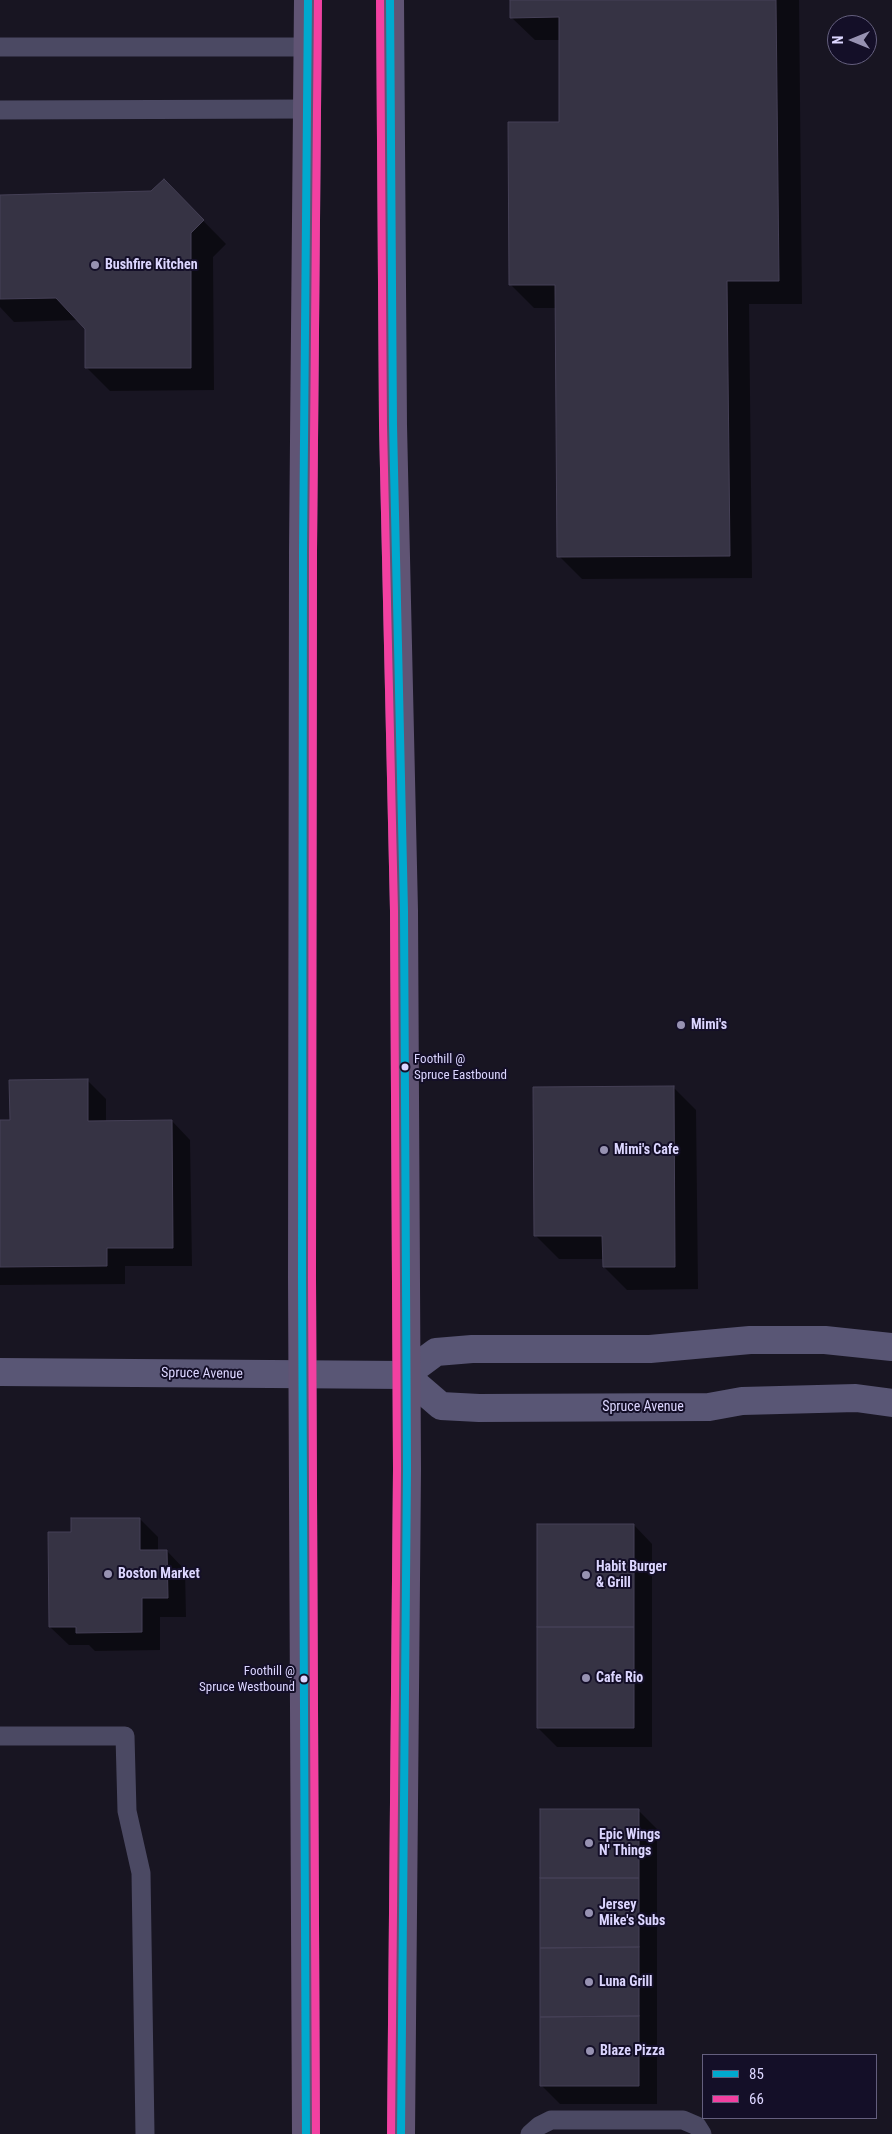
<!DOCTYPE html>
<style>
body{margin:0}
#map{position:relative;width:892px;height:2134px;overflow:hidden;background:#181522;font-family:"Roboto Condensed",sans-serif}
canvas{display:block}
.legend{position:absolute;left:702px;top:2054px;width:175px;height:65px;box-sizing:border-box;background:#140f28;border:1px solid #645f7e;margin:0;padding:6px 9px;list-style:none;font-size:15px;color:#dcd6ff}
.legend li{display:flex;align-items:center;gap:10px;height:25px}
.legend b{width:25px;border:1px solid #645f7e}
.north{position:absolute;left:827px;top:15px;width:50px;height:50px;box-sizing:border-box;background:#140f28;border:1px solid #645f7e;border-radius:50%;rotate:270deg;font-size:14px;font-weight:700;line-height:20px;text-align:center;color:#dcd6ff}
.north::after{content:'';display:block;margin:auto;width:18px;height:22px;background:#9792b2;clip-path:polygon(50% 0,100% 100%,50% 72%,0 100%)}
</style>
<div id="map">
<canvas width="892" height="2134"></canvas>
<ul class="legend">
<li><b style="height:6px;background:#00a9ce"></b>85</li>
<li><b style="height:6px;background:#f240a1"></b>66</li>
</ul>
<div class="north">N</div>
</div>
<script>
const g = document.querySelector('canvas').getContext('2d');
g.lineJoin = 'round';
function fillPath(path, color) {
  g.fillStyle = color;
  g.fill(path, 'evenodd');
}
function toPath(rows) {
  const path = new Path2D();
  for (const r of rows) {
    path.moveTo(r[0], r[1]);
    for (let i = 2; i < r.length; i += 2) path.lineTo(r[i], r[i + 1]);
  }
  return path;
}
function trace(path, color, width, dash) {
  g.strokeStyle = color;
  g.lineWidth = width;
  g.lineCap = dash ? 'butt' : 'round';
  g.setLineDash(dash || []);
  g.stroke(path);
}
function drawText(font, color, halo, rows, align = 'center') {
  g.font = font + ' "Roboto Condensed",sans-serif';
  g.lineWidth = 4;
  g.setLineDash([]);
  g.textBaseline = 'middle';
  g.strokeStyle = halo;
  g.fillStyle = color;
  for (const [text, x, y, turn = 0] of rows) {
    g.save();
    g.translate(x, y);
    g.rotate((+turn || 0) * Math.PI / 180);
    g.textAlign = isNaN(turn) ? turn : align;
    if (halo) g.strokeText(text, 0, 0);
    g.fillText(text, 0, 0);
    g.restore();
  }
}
fillPath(toPath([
 [511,0,799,0,802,304,749,304,752,578,582,579,559,556,556,308,534,308,511,285,561,123,560,40,535,40,511,17],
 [164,181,226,244,213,257,214,390,110,391,87,368,86,328,79,320,14,322,0,307,0,197,152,192],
 [87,1080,106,1099,106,1122,172,1121,190,1140,192,1266,125,1266,125,1284,0,1285,0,1121,11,1121],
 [673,1087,696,1110,698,1289,627,1290,604,1267,604,1259,559,1259,535,1235],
 [140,1519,158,1537,158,1551,167,1551,185,1570,186,1617,160,1617,160,1650,95,1651,89,1645,69,1645,50,1627,73,1533],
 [634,1525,652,1544,652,1747,557,1747,538,1728],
 [638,1810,657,1829,657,2104,560,2104,541,2085]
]), '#0007');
const building = toPath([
 [510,0,776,0,779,281,727,281,730,556,557,557,555,285,509,285,508,122,559,122,559,17,510,18,510,0],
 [164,179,204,220,191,233,191,368,85,368,85,329,56,298,0,299,0,195,151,191,164,179],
 [88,1079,88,1121,172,1120,173,1248,107,1248,107,1266,0,1267,0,1120,10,1120,9,1080,88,1079],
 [674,1086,675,1267,603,1267,602,1236,534,1236,533,1087,674,1086],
 [71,1518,140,1518,140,1550,167,1550,168,1598,142,1598,142,1632,76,1633,76,1627,49,1627,48,1532,71,1532,71,1518],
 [537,1524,634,1524,634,1627,537,1627,537,1524],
 [537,1627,634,1627,634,1728,537,1728,537,1627],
 [540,1809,639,1809,639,1878,540,1878,540,1809],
 [540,1878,639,1878,639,1947,540,1948,540,1878],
 [639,1947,639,2016,540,2017,540,1948,639,1947],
 [639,2016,639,2086,540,2086,540,2017,639,2016]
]);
fillPath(building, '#363344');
trace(building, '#454056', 1);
trace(toPath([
 [0,47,308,47],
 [0,110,308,109],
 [0,1736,125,1736,127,1811,141,1873,145,2134],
 [530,2134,539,2126,551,2120,683,2120,697,2126,702,2134]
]), '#4b4963', 19);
trace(toPath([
 [0,1372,405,1375,436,1352,472,1349,650,1349,750,1340,825,1340,892,1347],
 [405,1375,441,1406,479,1408,709,1407,742,1401,856,1398,892,1403]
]), '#595675', 28);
trace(toPath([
 [390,0,393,425,404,911,407,1469,401,2134],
 [306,2134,302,1277,303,551,308,0]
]), '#605474', 28);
trace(toPath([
 [390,0,393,425,404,911,407,1469,401,2134],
 [306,2134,302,1277,303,551,308,0]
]), '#00a9ce', 8);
trace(toPath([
 [380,0,383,425,394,911,397,1469,391,2134],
 [316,2134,312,1277,313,551,318,0]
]), '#f240a1', 8);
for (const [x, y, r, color] of [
 [95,265,5,"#9792b2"],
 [681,1025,5,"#9792b2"],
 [405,1067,4.5,"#dcd6ff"],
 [604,1150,5,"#9792b2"],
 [108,1574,5,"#9792b2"],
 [586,1575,5,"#9792b2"],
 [586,1678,5,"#9792b2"],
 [304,1679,4.5,"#dcd6ff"],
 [589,1843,5,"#9792b2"],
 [589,1913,5,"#9792b2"],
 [589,1982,5,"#9792b2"],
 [590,2051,5,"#9792b2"]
]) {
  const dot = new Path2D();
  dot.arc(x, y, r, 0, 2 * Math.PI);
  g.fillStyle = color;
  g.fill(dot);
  trace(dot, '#140f28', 2);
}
drawText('13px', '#dcd6ff', '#140f28', [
 ["Foothill @",414,1060],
 ["Spruce Eastbound",414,1076],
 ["Foothill @",295,1672,"right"],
 ["Spruce Westbound",295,1688,"right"]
], 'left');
drawText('bold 14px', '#dcd6ff', '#140f28', [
 ["Bushfire Kitchen",105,265],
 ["Mimi's",691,1025],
 ["Mimi's Cafe",614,1150],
 ["Habit Burger",596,1567],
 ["& Grill",596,1583],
 ["Boston Market",118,1574],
 ["Cafe Rio",596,1678],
 ["Epic Wings",599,1835],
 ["N' Things",599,1851],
 ["Jersey",599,1905],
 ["Mike's Subs",599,1921],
 ["Luna Grill",599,1982],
 ["Blaze Pizza",600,2051]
], 'left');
drawText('14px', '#dcd6ff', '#140f28', [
 ["Spruce Avenue",202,1374,1],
 ["Spruce Avenue",643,1407]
]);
</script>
